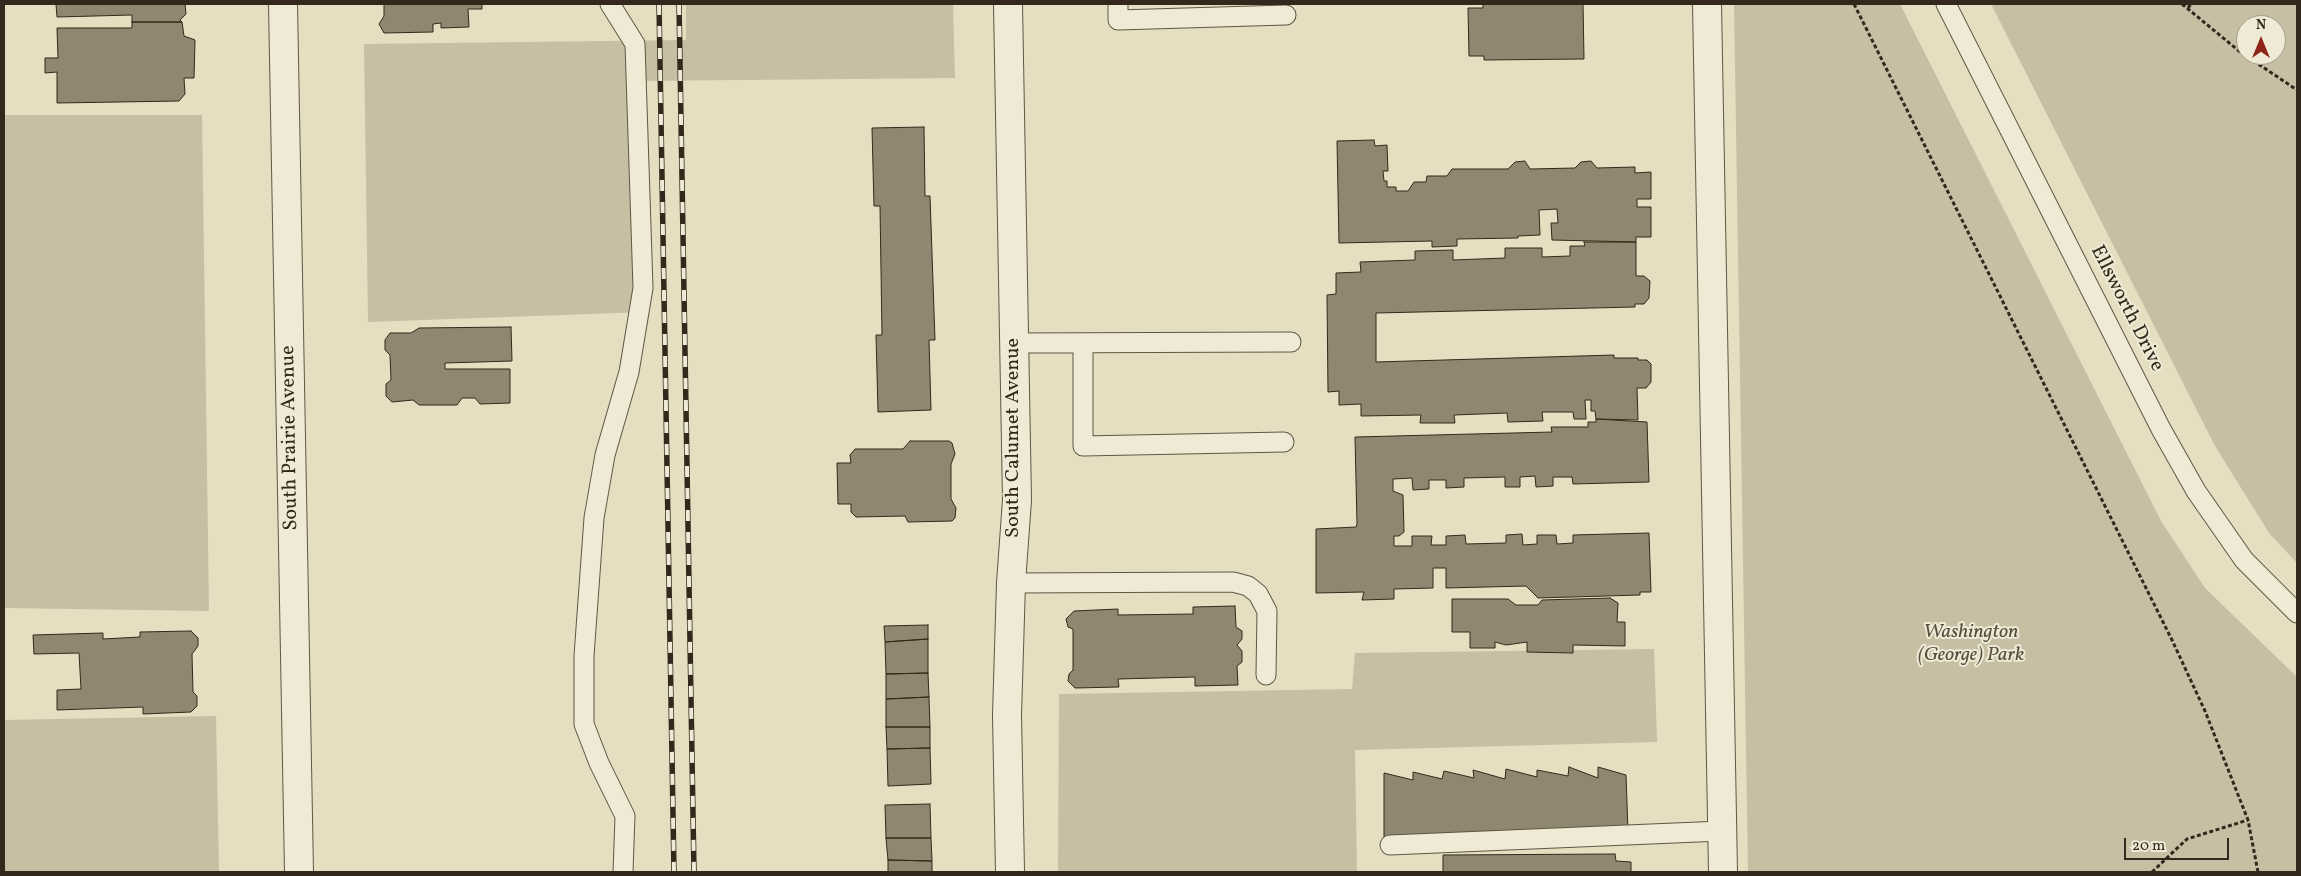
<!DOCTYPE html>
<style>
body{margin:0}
#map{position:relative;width:2301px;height:876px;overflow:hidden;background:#e5dec0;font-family:Vollkorn,serif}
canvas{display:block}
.frame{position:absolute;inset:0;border:5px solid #33281b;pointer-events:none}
.north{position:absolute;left:2236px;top:15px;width:50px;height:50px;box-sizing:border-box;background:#eeead6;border:1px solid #a39c8b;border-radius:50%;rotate:0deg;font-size:14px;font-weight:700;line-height:20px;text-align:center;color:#33281b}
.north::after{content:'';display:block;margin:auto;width:18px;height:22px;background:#8f2418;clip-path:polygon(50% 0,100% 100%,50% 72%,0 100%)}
.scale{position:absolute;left:2124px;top:838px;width:105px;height:22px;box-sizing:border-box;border:2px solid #33281b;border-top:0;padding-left:6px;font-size:15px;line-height:18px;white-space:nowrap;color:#33281b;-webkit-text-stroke:4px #eeead6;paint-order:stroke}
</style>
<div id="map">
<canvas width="2301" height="876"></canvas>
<div class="frame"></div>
<div class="north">N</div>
<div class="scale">20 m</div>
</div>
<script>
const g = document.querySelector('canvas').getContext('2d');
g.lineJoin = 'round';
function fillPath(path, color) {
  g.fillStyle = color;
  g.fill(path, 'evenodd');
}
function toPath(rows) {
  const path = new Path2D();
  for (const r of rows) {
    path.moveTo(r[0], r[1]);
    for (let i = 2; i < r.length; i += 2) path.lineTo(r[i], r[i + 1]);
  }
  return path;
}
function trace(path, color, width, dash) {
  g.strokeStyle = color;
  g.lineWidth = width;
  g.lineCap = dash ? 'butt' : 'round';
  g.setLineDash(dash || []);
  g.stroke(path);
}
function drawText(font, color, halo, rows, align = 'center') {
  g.font = font + ' Vollkorn,serif';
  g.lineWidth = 4;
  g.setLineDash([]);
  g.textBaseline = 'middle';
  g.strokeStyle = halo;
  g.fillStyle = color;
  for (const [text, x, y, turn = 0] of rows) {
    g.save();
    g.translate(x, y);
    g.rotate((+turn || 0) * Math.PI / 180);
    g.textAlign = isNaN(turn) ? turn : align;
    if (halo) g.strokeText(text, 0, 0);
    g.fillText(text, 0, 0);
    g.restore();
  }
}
fillPath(toPath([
 [686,4,953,4,955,78,637,81,646,312,368,322,364,44,686,40],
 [1734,4,1900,4,2161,521,2205,588,2297,677,2297,872,1748,872],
 [1991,4,2297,4,2297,563,2269,533,2215,446],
 [2246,25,2276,25,2276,55,2246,55],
 [4,115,202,115,209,611,4,608],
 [1654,649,1657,742,1355,750,1357,872,1058,872,1059,694,1352,689,1355,653],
 [216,716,219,872,4,872,4,720]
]), '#c7bfa4');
const building = toPath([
 [56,4,185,4,186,14,180,20,182,22,132,22,132,15,57,17,56,4],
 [384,4,482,4,482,9,468,9,469,27,441,28,441,23,433,24,433,32,384,33,379,24,384,16,384,4],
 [1483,4,1583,4,1584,59,1484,60,1484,56,1469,56,1468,8,1483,8,1483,4],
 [132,22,182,22,184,36,195,40,194,78,184,78,185,94,179,101,57,103,57,72,45,73,45,58,58,58,57,28,132,28,132,22],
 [924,127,925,196,930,196,935,340,929,340,931,410,878,412,876,335,882,335,880,206,874,206,872,128,924,127],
 [1374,140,1375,146,1387,145,1388,171,1383,171,1384,181,1387,181,1387,187,1396,187,1396,191,1408,191,1414,182,1426,182,1427,176,1447,176,1452,169,1508,169,1515,162,1525,161,1530,169,1575,168,1581,162,1591,161,1597,168,1635,167,1635,173,1651,172,1651,199,1637,199,1637,207,1651,207,1651,237,1636,237,1636,242,1552,240,1551,223,1558,223,1557,209,1539,210,1540,235,1518,236,1518,238,1457,239,1457,246,1432,247,1432,241,1339,243,1337,141,1374,140],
 [1584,242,1636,242,1636,276,1644,276,1650,281,1649,298,1644,304,1635,304,1635,307,1376,313,1376,362,1614,355,1614,358,1638,358,1638,360,1647,360,1651,364,1651,382,1646,388,1637,388,1638,420,1596,419,1595,411,1591,411,1591,400,1585,400,1586,419,1574,419,1573,412,1542,412,1543,421,1508,422,1507,413,1454,415,1455,423,1420,423,1421,415,1361,416,1361,404,1339,405,1339,391,1328,392,1327,295,1336,294,1336,273,1361,272,1360,262,1415,260,1415,251,1453,250,1453,260,1505,258,1505,248,1542,248,1542,257,1570,256,1570,246,1585,246,1584,242],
 [511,327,512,361,445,363,445,369,510,369,510,403,480,404,475,398,462,398,457,405,419,405,413,400,392,402,386,396,386,384,391,380,390,355,385,350,385,340,390,333,411,333,419,328,511,327],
 [1596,419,1647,422,1649,482,1573,484,1572,477,1553,477,1553,486,1536,487,1535,476,1520,477,1520,487,1505,487,1505,477,1464,478,1464,487,1446,488,1446,480,1429,480,1429,489,1413,490,1412,478,1393,479,1393,491,1403,495,1404,532,1399,536,1394,536,1394,546,1412,546,1412,536,1432,536,1431,545,1446,545,1446,536,1465,535,1466,544,1506,543,1506,535,1522,534,1523,545,1537,544,1537,535,1556,535,1557,544,1573,543,1573,535,1649,533,1651,592,1640,592,1640,595,1538,598,1526,586,1446,588,1446,568,1433,568,1433,588,1394,589,1394,599,1362,600,1364,592,1316,593,1316,529,1356,527,1357,524,1355,437,1552,432,1551,427,1588,427,1588,422,1596,422,1596,419],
 [910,441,949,441,952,443,955,454,951,464,951,499,956,508,955,518,952,521,908,522,905,516,856,517,851,512,851,504,838,504,837,463,851,463,850,455,855,449,903,449,910,441],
 [1610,598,1618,603,1617,622,1625,622,1625,646,1573,645,1573,653,1527,652,1527,642,1506,645,1495,642,1495,648,1470,648,1470,632,1452,632,1452,599,1508,599,1516,605,1538,605,1542,600,1610,598],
 [1235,606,1236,627,1242,631,1242,639,1237,645,1242,651,1242,662,1237,666,1238,685,1195,686,1195,677,1118,679,1119,687,1075,688,1068,681,1069,674,1073,670,1073,629,1068,627,1066,619,1074,611,1118,609,1118,615,1193,614,1193,607,1235,606],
 [928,625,928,639,885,642,884,626,928,625],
 [191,631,198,638,198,646,192,654,193,692,197,696,197,706,191,712,143,714,143,707,57,710,57,690,81,689,79,653,34,654,33,635,103,633,103,639,140,637,140,632,191,631],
 [928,639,928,673,886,674,885,642,928,639],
 [928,673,929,697,886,699,886,674,928,673],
 [929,697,930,727,886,727,886,699,929,697],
 [886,727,930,727,930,748,887,749,886,727],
 [930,748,931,784,888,786,887,749,930,748],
 [1569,767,1598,778,1598,767,1626,775,1628,831,1384,838,1384,773,1413,780,1413,772,1442,779,1444,771,1474,778,1473,770,1505,779,1506,769,1537,777,1537,770,1568,776,1569,767],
 [930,804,931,838,886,838,885,805,930,804],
 [886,838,931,838,932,861,888,860,886,838],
 [1615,854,1616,861,1631,862,1631,872,1437,872,1443,872,1443,855,1615,854],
 [888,860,932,861,932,872,888,872,888,860]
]);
fillPath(building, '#908771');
trace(building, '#33281b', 1);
const service = toPath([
 [610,4,635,44,643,288,629,372,605,455,594,518,584,656,584,724,599,763,625,816,623,872],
 [1118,4,1118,20,1286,15],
 [1946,4,2161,429,2196,491,2244,560,2297,613],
 [1014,343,1291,342],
 [1083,343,1083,446,1284,442],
 [1011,583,1233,582,1248,586,1258,594,1267,611,1266,675],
 [1390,845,1722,831]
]);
const minor = toPath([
 [283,4,299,872],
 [1008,4,1017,500,1011,583,1007,715,1010,872]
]);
const tertiary = toPath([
 [1707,4,1723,872]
]);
trace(service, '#605644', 21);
trace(minor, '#605644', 30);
trace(tertiary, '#605644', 30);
trace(toPath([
 [1854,4,2172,640,2205,711,2248,820,2258,872],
 [2182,4,2239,51,2297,90],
 [2188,8,2191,4],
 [2152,872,2187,839,2248,820]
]), '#33281b', 3, [4, 2.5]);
trace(service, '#eeead6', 19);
trace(minor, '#eeead6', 28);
trace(tertiary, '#eeead6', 28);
const rail = toPath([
 [659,4,674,872],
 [679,4,694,872]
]);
trace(rail, '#33281b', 5.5);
trace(rail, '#eeead6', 4, [11]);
drawText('20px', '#33281b', '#eeead6', [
 ["Ellsworth Drive",2126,309,63],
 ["South Prairie Avenue",291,438,-91],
 ["South Calumet Avenue",1014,438,-90]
]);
drawText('italic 20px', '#584e3d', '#eeead6', [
 ["Washington",1971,633],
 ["(George) Park",1971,656]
]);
</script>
